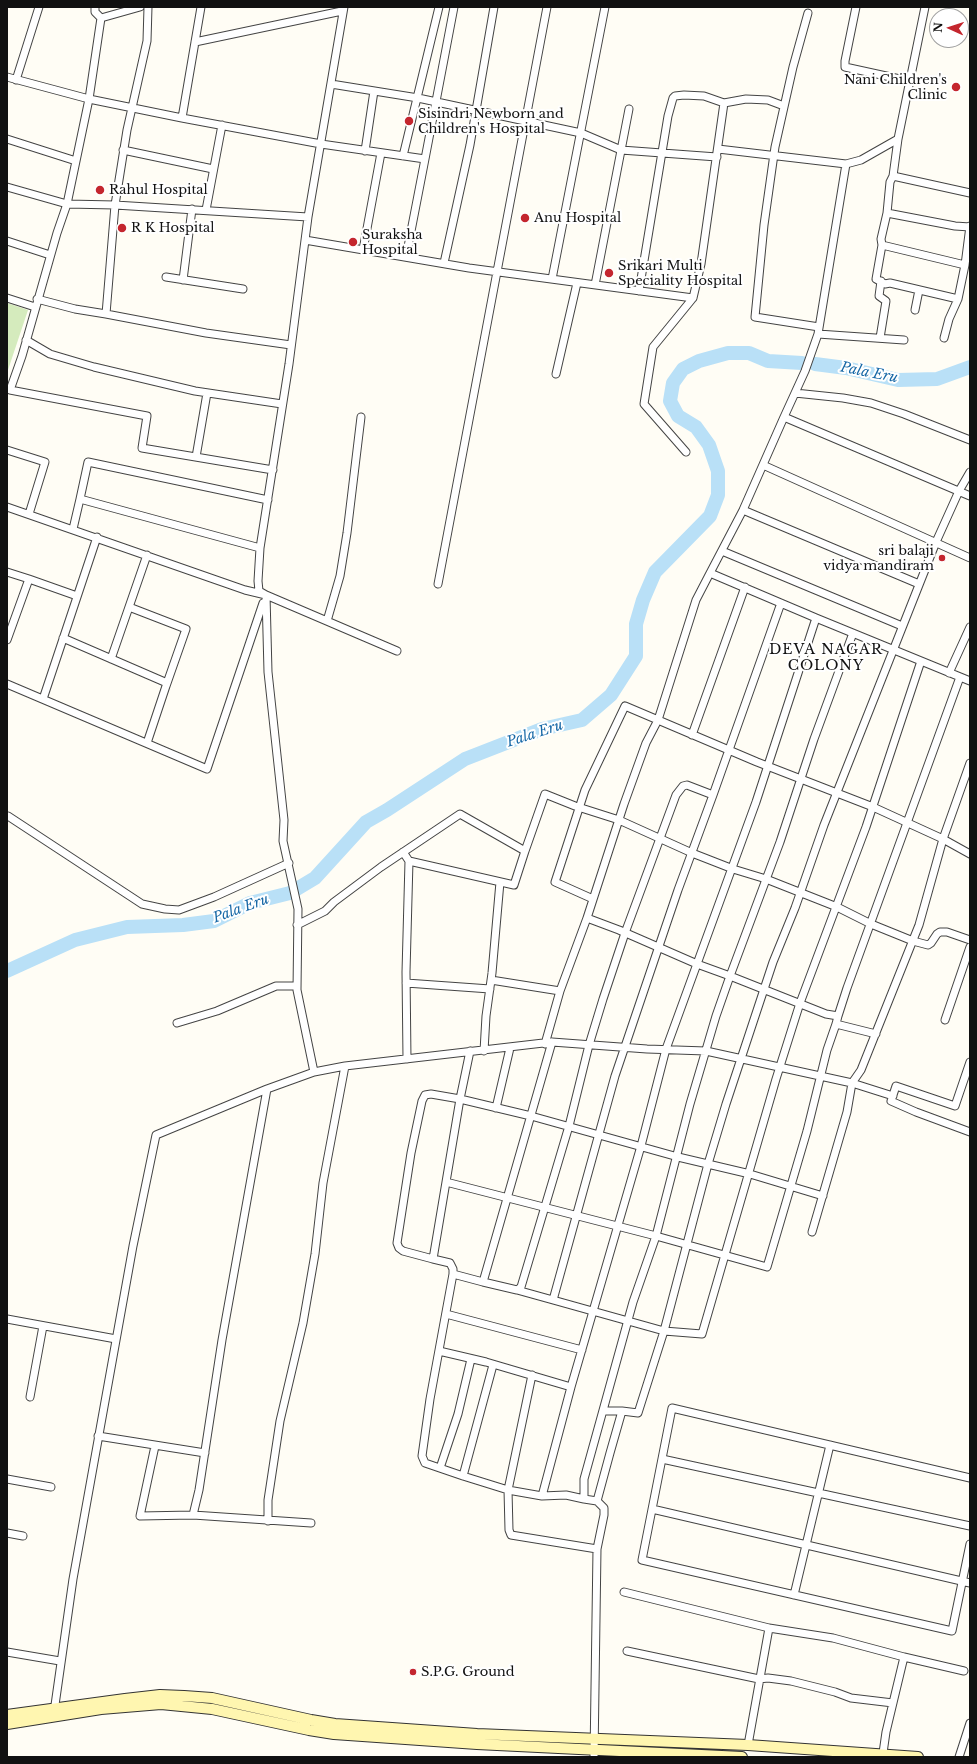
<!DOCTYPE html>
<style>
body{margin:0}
#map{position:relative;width:977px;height:1764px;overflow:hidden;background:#fffdf5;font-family:"Libre Baskerville",serif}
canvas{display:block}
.frame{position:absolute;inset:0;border:8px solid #111;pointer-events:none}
.north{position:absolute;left:929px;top:8px;width:40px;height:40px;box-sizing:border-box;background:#fff;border:1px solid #a0a0a0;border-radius:50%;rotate:273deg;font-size:11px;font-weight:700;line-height:16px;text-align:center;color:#111}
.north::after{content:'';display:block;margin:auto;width:14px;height:18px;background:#c4262e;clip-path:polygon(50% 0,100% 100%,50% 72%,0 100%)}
</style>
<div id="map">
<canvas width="977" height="1764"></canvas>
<div class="frame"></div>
<div class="north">N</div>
</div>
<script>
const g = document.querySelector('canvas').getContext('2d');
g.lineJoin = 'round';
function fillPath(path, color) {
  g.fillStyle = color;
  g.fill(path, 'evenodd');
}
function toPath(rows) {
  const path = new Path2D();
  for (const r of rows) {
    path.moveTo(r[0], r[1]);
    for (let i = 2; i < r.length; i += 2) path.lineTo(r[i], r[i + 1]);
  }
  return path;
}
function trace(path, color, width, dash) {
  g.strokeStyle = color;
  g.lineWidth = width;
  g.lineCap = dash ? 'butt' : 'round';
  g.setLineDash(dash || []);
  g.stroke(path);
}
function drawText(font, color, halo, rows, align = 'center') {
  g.font = font + ' "Libre Baskerville",serif';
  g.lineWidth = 4;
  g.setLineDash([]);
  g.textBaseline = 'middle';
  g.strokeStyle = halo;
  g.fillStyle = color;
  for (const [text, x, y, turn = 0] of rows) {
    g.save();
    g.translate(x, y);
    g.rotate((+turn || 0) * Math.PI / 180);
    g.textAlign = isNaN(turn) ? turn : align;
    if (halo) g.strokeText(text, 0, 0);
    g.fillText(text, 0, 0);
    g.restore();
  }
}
fillPath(toPath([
 [7,303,28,310,7,373]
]), '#d5ebbd');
trace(toPath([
 [815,364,846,368,898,380,937,379,970,367],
 [7,971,75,940,127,927,183,925,214,921,250,903,290,893,315,878,366,822,387,810,465,759,542,729,582,720,611,695,636,656,636,624,643,600,655,572,710,516,718,495,718,471,709,445,696,427,678,416,670,401,673,383,683,369,699,361,728,353,749,353,768,361,802,363]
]), '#b9e0f7', 14);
const street = toPath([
 [95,7,95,12,101,18,140,7],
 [856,7,845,61,845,67,909,81],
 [925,7,898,139,861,160,846,164,818,334,805,371,784,417,970,496],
 [808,13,793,67,775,147,764,225,755,317,819,327],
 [101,18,89,99,67,204,115,205,127,130,147,41,148,7],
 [195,42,342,11],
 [7,77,89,99,182,118,321,144,425,159,406,257],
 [16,80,39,7],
 [331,84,418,98,581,133,621,150,717,157],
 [182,118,201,7],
 [7,139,76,161],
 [898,139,893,176,890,182,887,213,881,239,882,245,876,279,885,284,890,283,958,299],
 [718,149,846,164],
 [123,150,213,169],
 [365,151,374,91],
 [403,156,439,7],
 [425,159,454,7],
 [893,176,970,193],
 [7,187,67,204,57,233,22,356,10,390,7,389],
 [206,210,222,125],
 [887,213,955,226,970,227],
 [305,240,469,268,693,298,701,264,724,103],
 [7,241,50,255],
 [882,245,965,265],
 [363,250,381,153],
 [444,263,470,145,494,7],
 [166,277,243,289],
 [552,279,605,7],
 [183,280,192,209],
 [595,285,629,109],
 [639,291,668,116,673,98,675,96,684,95,704,96,724,103,746,99,768,100,784,106],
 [7,298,35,307],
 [37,299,75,309,106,314,115,205,308,217],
 [915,310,919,290],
 [106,314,206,333,291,345],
 [818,334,904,340],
 [880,338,886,301,879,296,881,281],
 [944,338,949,319,958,299,965,265,970,226],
 [26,340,50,354,94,367,195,391,282,404],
 [556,374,577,283],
 [10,390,147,416,142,448,273,470],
 [795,393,843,398,871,403,904,414,970,440],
 [7,450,45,462,29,514],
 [686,452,644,404,653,347,693,298],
 [196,457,207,393],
 [763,465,970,558],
 [80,499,88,462,268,500],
 [7,507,245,590,266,595,397,651],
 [743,510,919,584],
 [73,529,80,499,260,548],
 [722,551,902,626],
 [7,572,29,579],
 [710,573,743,510,784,417],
 [438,584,547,7],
 [781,603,713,795,678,890,615,1076,553,1300,664,1331,708,1164,726,1104,773,962,795,908,824,825,936,542,959,491,970,472],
 [129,607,186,629,166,686],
 [816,618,710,573,696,600,658,720,646,743,624,804,587,918,619,930,697,964,730,976,780,842,814,739,853,633],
 [327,621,340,576,347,533,361,417],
 [63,638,167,683,147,743],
 [7,640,29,579,77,596],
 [111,659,147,555],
 [949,673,970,627],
 [7,684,207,769,263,603],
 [43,699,97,537],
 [692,735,745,587],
 [8,816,142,904,165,909,179,910,214,897,289,863],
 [403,852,409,861,514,885,525,851],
 [593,899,555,882,585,790,625,706,757,762,873,807,943,839,970,854],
 [297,925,325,911,334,902,381,867,460,814,525,851,545,794,575,806,619,820,692,853,733,869,766,879,837,907,871,924,913,941,928,945,931,943,937,934,940,932,947,932,970,940],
 [491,980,560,991],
 [406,983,490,989],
 [838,1016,826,1014,730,976,716,1016,690,1104,656,1236,767,1267,807,1131,827,1050,836,1024,838,1016,847,988,960,677],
 [945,1020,970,947],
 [177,1023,217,1011,276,986,297,986],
 [836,1024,876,1034],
 [545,1044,560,991,587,918],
 [470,1051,460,1099,433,1259,450,1263,453,1269,453,1274,430,1399,422,1456,425,1463,463,1476,508,1490,542,1496,571,1387,641,1146,666,1049,756,802,816,618,970,681],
 [484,1051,486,1016,492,973,500,882],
 [407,1059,406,972,409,861],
 [970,1062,955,1106,896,1086,891,1101,916,1112,970,1132],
 [345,1066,552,1042,647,1049,706,1051,852,1083,893,1096],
 [496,1108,510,1048],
 [446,1182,656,1236,633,1302,584,1479,584,1499,597,1501],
 [812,1232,847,1112,852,1083,861,1070,919,925,943,839,970,763],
 [433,1259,403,1251,399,1248,397,1243,411,1153,422,1101,425,1095,431,1094,460,1099,531,1116,678,1157,750,1174,823,1196],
 [453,1274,483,1282,552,1042],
 [483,1282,517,1290,521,1287,569,1126,589,1045,603,999,625,933,676,795,683,786,687,785,713,795],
 [517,1290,553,1300],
 [446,1314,582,1350],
 [7,1319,116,1339],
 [439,1351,486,1362,571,1387],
 [532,1375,508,1490,509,1530,511,1535,597,1549],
 [30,1397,43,1326],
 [603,1411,622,1411],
 [98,1436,205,1453],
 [155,1446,140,1516,193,1515,311,1523],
 [662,1459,970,1526],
 [440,1468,458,1414,471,1359],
 [463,1476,493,1365],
 [970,1478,672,1408,642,1560,952,1631,970,1544],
 [7,1479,51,1487],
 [542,1496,566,1495,584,1499],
 [652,1509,970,1583],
 [193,1515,199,1490,222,1340,267,1089,314,1072,297,990,298,909,283,841,284,820,268,672,266,595,259,591,258,581,260,548,289,364,308,217,344,7],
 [268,1521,268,1500,280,1421,303,1323,315,1254,323,1183,345,1066,314,1072],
 [7,1533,23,1536],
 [624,1592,769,1628,748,1745],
 [794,1595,830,1445],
 [769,1628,833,1638,904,1657,886,1732,883,1753],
 [627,1651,759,1679,768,1678,791,1681,835,1692,851,1698,893,1703],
 [7,1652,60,1661],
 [904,1657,964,1671],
 [54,1712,73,1579,133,1246,156,1135,267,1089],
 [594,1757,597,1549,604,1515,604,1508,597,1501,610,1453,622,1411,638,1413,664,1331,702,1334,776,1079,800,1003,866,827,921,661],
 [959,1757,970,1723]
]);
const secondary = toPath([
 [7,1715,125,1699,160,1695,184,1696,212,1698,311,1720,335,1724,477,1734,748,1745,918,1757],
 [7,1724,101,1709,161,1704,212,1709,309,1730,334,1734,477,1744,742,1757]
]);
trace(street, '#444', 9);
trace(secondary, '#333', 12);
trace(street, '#fff', 7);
trace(secondary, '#fff6b0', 10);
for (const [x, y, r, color] of [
 [956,87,5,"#c4262e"],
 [409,121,5,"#c4262e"],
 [100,190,5,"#c4262e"],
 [525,218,5,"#c4262e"],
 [122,228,5,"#c4262e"],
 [353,242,5,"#c4262e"],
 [609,273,5,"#c4262e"],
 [942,558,4,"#c4262e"],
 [413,1672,4,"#c4262e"]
]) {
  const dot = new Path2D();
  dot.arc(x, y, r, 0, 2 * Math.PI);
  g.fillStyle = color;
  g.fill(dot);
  trace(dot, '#fff', 1.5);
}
drawText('13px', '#111', '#fff', [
 ["Nani Children's",947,80,"right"],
 ["Clinic",947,95,"right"],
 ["Sisindri Newborn and",418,114],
 ["Children's Hospital",418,129],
 ["Rahul Hospital",109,190],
 ["Anu Hospital",534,218],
 ["R K Hospital",131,228],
 ["Suraksha",362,235],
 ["Hospital",362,250],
 ["Srikari Multi",618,266],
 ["Speciality Hospital",618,281],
 ["sri balaji",934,551,"right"],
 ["vidya mandiram",934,566,"right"],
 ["S.P.G. Ground",421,1672]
], 'left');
drawText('italic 14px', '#1768a6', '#fff', [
 ["Pala Eru",869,373,11],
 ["Pala Eru",535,734,-18],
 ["Pala Eru",241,909,-20]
]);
g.letterSpacing = '1px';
drawText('14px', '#111', '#fff', [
 ["DEVA NAGAR",826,650],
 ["COLONY",826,666]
]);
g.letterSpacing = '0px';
</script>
